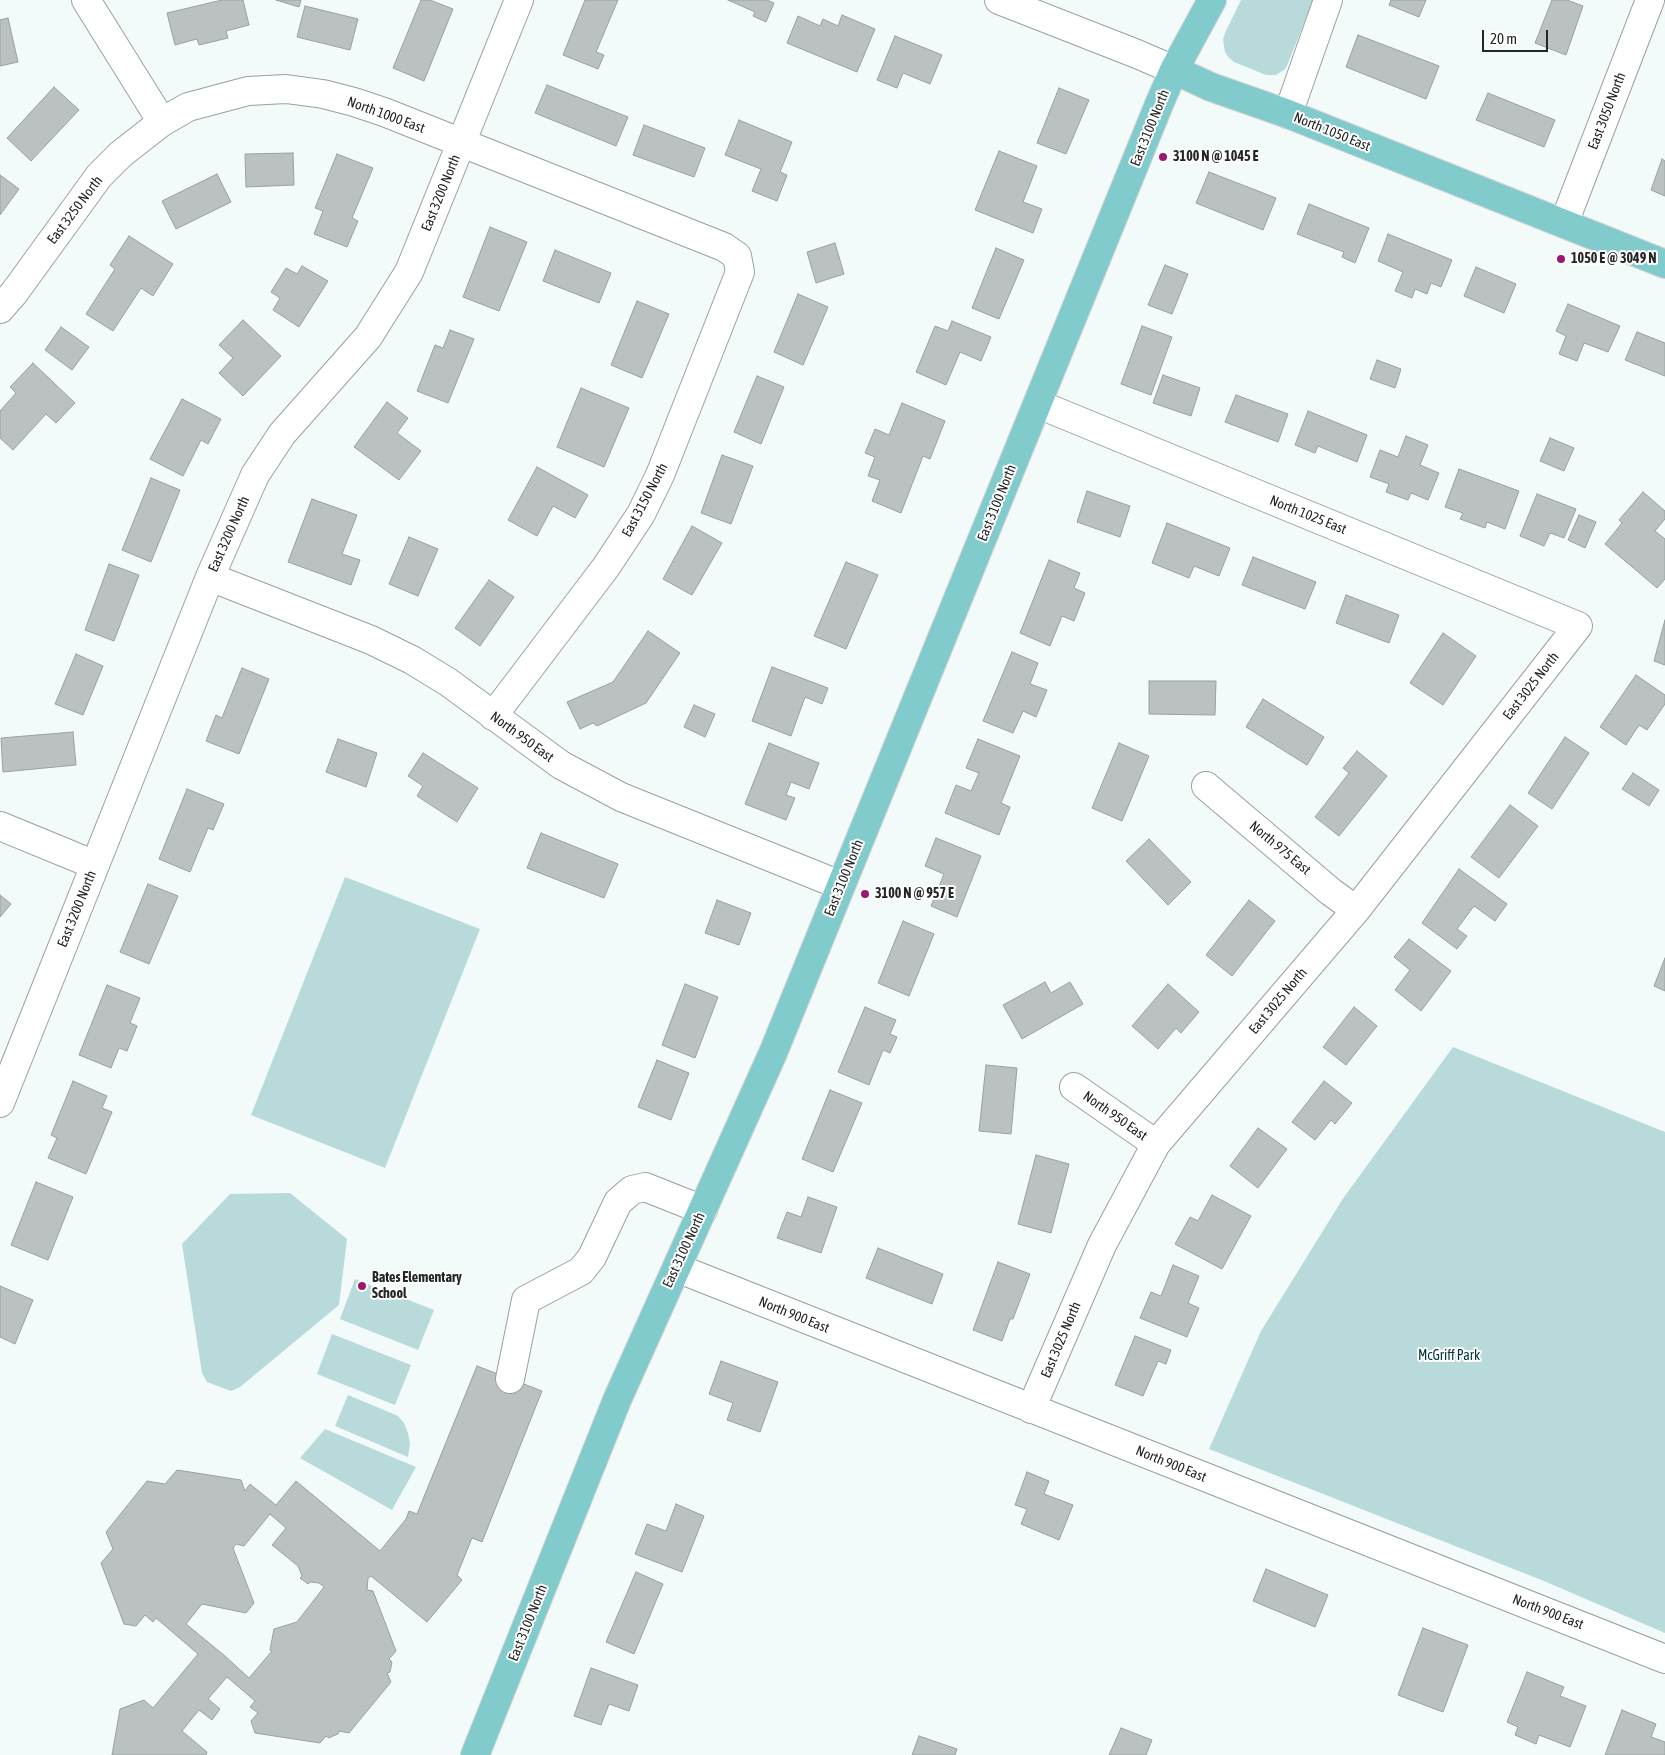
<!DOCTYPE html>
<style>
body{margin:0}
#map{position:relative;width:1665px;height:1755px;overflow:hidden;background:#f3fafa;font-family:"Asap Condensed",sans-serif}
canvas{display:block}
.scale{position:absolute;left:1482px;top:30px;width:66px;height:22px;box-sizing:border-box;border:2px solid #232625;border-top:0;padding-left:6px;font-size:15px;line-height:18px;white-space:nowrap;color:#232625;-webkit-text-stroke:4px #fff;paint-order:stroke}
</style>
<div id="map">
<canvas width="1665" height="1755"></canvas>
<div class="scale">20 m</div>
</div>
<script>
const g = document.querySelector('canvas').getContext('2d');
g.lineJoin = 'round';
function fillPath(path, color) {
  g.fillStyle = color;
  g.fill(path, 'evenodd');
}
function toPath(rows) {
  const path = new Path2D();
  for (const r of rows) {
    path.moveTo(r[0], r[1]);
    for (let i = 2; i < r.length; i += 2) path.lineTo(r[i], r[i + 1]);
  }
  return path;
}
function trace(path, color, width, dash) {
  g.strokeStyle = color;
  g.lineWidth = width;
  g.lineCap = dash ? 'butt' : 'round';
  g.setLineDash(dash || []);
  g.stroke(path);
}
function drawText(font, color, halo, rows, align = 'center') {
  g.font = font + ' "Asap Condensed",sans-serif';
  g.lineWidth = 4;
  g.setLineDash([]);
  g.textBaseline = 'middle';
  g.strokeStyle = halo;
  g.fillStyle = color;
  for (const [text, x, y, turn = 0] of rows) {
    g.save();
    g.translate(x, y);
    g.rotate((+turn || 0) * Math.PI / 180);
    g.textAlign = isNaN(turn) ? turn : align;
    if (halo) g.strokeText(text, 0, 0);
    g.fillText(text, 0, 0);
    g.restore();
  }
}
fillPath(toPath([
 [1241,0,1313,0,1287,66,1284,70,1276,75,1266,75,1234,62,1229,58,1225,52,1223,40,1225,33],
 [345,877,480,929,385,1168,251,1115],
 [1453,1047,1665,1132,1665,1633,1544,1581,1209,1449,1261,1331,1342,1200],
 [290,1193,347,1239,339,1305,240,1387,231,1391,207,1382,202,1373,182,1244,230,1194],
 [355,1279,434,1310,418,1350,340,1319],
 [332,1334,411,1365,395,1405,317,1374],
 [348,1395,398,1416,404,1423,408,1433,410,1444,408,1457,335,1426],
 [325,1429,416,1467,392,1510,300,1458]
]), '#b9dada');
const building = toPath([
 [222,0,243,0,249,25,226,31,228,38,199,45,197,39,175,45,167,13,222,0],
 [276,0,301,0,299,7,276,0],
 [421,0,430,0,453,9,424,81,393,68,421,0],
 [585,0,618,0,596,52,604,55,598,69,563,55,585,0],
 [728,0,767,0,774,3,766,22,753,16,755,12,728,0],
 [1391,0,1426,0,1419,17,1389,5,1391,0],
 [1552,0,1567,0,1583,6,1566,55,1535,43,1552,0],
 [305,6,358,19,350,50,297,37,305,6],
 [842,15,875,29,857,72,787,43,798,16,820,26,823,19,838,26,842,15],
 [8,18,18,62,0,66,0,20,8,18],
 [1358,35,1439,66,1426,99,1346,67,1358,35],
 [895,36,942,55,930,84,903,73,897,88,877,80,895,36],
 [547,85,628,117,616,146,535,113,547,85],
 [54,87,79,110,31,161,7,138,54,87],
 [1059,88,1089,100,1066,154,1037,143,1059,88],
 [1488,93,1555,120,1544,147,1476,120,1488,93],
 [739,120,792,142,780,172,787,175,777,201,752,191,761,169,725,155,739,120],
 [644,125,705,148,694,177,633,155,644,125],
 [999,151,1037,166,1023,202,1042,209,1033,233,975,210,999,151],
 [293,153,294,185,246,187,245,154,293,153],
 [337,154,373,168,352,218,358,221,347,247,314,234,323,211,315,208,337,154],
 [1662,159,1665,161,1665,196,1651,190,1662,159],
 [1209,172,1276,198,1263,230,1196,203,1209,172],
 [217,174,231,202,176,229,162,201,217,174],
 [0,175,19,189,0,215,0,175],
 [1309,204,1369,228,1355,263,1342,257,1344,252,1297,234,1309,204],
 [490,227,527,242,499,311,463,297,490,227],
 [1388,234,1452,260,1441,287,1431,283,1427,294,1415,289,1412,298,1395,291,1403,272,1378,261,1388,234],
 [129,236,173,264,153,296,141,288,113,331,86,314,115,269,110,265,129,236],
 [835,243,844,274,816,283,807,252,835,243],
 [996,248,1024,260,999,319,972,308,996,248],
 [555,250,611,273,599,303,543,281,555,250],
 [1165,265,1188,274,1172,314,1148,305,1165,265],
 [302,266,328,281,299,327,273,310,280,298,271,292,286,268,297,274,302,266],
 [1476,267,1516,284,1504,313,1464,296,1476,267],
 [798,294,828,307,803,365,774,352,798,294],
 [637,301,669,314,642,378,611,365,637,301],
 [1568,304,1620,326,1608,352,1584,343,1577,361,1559,354,1566,336,1556,331,1568,304],
 [243,320,281,356,243,396,219,373,233,358,219,345,243,320],
 [952,321,991,337,981,361,960,352,946,385,916,372,935,326,948,331,952,321],
 [1142,326,1172,337,1151,395,1121,384,1142,326],
 [61,327,89,347,72,370,45,350,61,327],
 [450,330,474,339,448,403,417,391,435,345,443,348,450,330],
 [1637,332,1665,343,1665,376,1625,360,1637,332],
 [1377,360,1401,369,1395,388,1370,379,1377,360],
 [33,363,75,403,56,423,46,414,13,450,0,438,0,411,16,393,10,387,33,363],
 [1163,375,1200,388,1191,416,1153,403,1163,375],
 [757,376,784,387,761,444,734,432,757,376],
 [581,388,629,408,604,467,557,447,581,388],
 [1236,395,1288,414,1278,442,1225,422,1236,395],
 [182,399,221,419,208,444,201,440,183,476,150,459,182,399],
 [387,402,408,418,397,433,421,451,399,480,354,447,387,402],
 [902,403,945,421,930,459,923,456,901,513,872,501,880,480,868,476,875,457,865,453,875,429,889,435,902,403],
 [1308,411,1367,435,1357,462,1318,446,1315,453,1295,445,1308,411],
 [1406,436,1428,445,1420,465,1439,473,1428,500,1411,493,1408,500,1386,492,1389,484,1370,477,1380,450,1398,457,1406,436],
 [1550,438,1574,448,1564,471,1540,461,1550,438],
 [722,455,753,466,731,524,701,513,722,455],
 [537,467,588,495,575,518,553,506,537,536,508,520,537,467],
 [1459,469,1519,491,1505,529,1487,522,1485,528,1460,519,1463,513,1445,507,1459,469],
 [151,478,180,490,151,562,122,550,151,478],
 [1087,491,1130,506,1120,537,1077,522,1087,491],
 [1643,492,1665,511,1665,519,1655,531,1665,539,1665,579,1657,588,1605,544,1622,523,1619,520,1643,492],
 [1537,494,1576,509,1564,538,1550,533,1544,546,1520,536,1537,494],
 [312,499,357,515,342,554,360,560,351,585,288,562,312,499],
 [1579,515,1596,522,1585,548,1568,540,1579,515],
 [1167,523,1230,548,1219,576,1194,566,1189,578,1152,563,1167,523],
 [692,526,722,543,692,595,663,579,692,526],
 [409,537,438,549,418,596,389,584,409,537],
 [1253,557,1316,582,1305,609,1242,585,1253,557],
 [1049,560,1080,573,1074,588,1085,593,1074,621,1062,616,1050,646,1020,633,1049,560],
 [846,562,878,575,846,649,814,636,846,562],
 [109,564,139,575,114,641,85,630,109,564],
 [489,580,514,597,480,646,455,628,489,580],
 [1346,595,1399,615,1389,643,1336,623,1346,595],
 [1665,620,1665,665,1654,661,1665,620],
 [648,631,680,653,646,703,597,726,593,723,580,729,567,702,613,682,648,631],
 [1443,633,1476,656,1443,705,1410,683,1443,633],
 [1012,652,1038,663,1030,684,1047,690,1036,717,1023,711,1013,733,983,721,1012,652],
 [76,654,103,666,83,715,55,704,76,654],
 [772,667,828,688,822,704,805,697,791,736,752,721,772,667],
 [242,668,269,679,239,754,206,741,216,715,222,718,242,668],
 [1636,675,1665,695,1665,704,1647,730,1639,725,1626,745,1600,727,1636,675],
 [1149,681,1216,681,1215,715,1149,714,1149,681],
 [1263,699,1324,737,1307,765,1246,727,1263,699],
 [694,705,715,714,705,737,684,727,694,705],
 [73,732,76,765,3,772,1,738,73,732],
 [1565,737,1589,753,1552,809,1528,793,1565,737],
 [338,739,377,753,366,787,326,772,338,739],
 [978,739,1020,756,1001,803,1010,807,999,835,945,813,956,785,971,791,979,773,966,768,978,739],
 [769,743,819,763,809,789,791,782,786,795,795,798,786,820,745,804,769,743],
 [1119,743,1149,756,1122,821,1092,808,1119,743],
 [1357,751,1387,776,1339,836,1315,817,1349,773,1343,768,1357,751],
 [423,753,478,788,457,822,417,796,423,786,408,776,423,753],
 [1633,773,1659,790,1649,806,1622,789,1633,773],
 [187,789,224,804,213,830,208,828,190,872,159,859,187,789],
 [1510,805,1538,826,1499,878,1471,857,1510,805],
 [541,833,618,864,604,898,527,868,541,833],
 [936,838,981,856,957,917,931,906,944,874,925,866,936,838],
 [1149,839,1191,882,1168,905,1126,861,1149,839],
 [1459,869,1507,904,1495,921,1474,906,1457,929,1467,936,1457,949,1422,923,1459,869],
 [148,884,178,896,149,964,120,952,148,884],
 [0,895,11,904,0,917,0,895],
 [717,900,751,913,739,945,705,933,717,900],
 [1249,900,1275,921,1232,976,1206,955,1249,900],
 [903,921,934,934,909,996,878,983,903,921],
 [1409,939,1451,971,1421,1011,1395,990,1410,970,1394,957,1409,939],
 [1665,958,1665,991,1654,986,1665,958],
 [1045,982,1051,993,1070,982,1083,1004,1022,1039,1003,1005,1045,982],
 [685,984,718,997,695,1058,662,1045,685,984],
 [1168,984,1199,1012,1181,1033,1176,1028,1158,1049,1132,1026,1168,984],
 [107,985,140,998,130,1023,137,1026,127,1051,119,1048,111,1068,79,1055,107,985],
 [865,1007,896,1020,890,1034,897,1037,890,1053,883,1050,869,1085,838,1072,865,1007],
 [1354,1007,1377,1026,1346,1065,1323,1047,1354,1007],
 [657,1060,689,1073,671,1120,638,1107,657,1060],
 [986,1065,1017,1068,1011,1134,979,1131,986,1065],
 [73,1081,107,1096,102,1108,112,1112,86,1174,48,1158,57,1138,51,1135,73,1081],
 [1324,1081,1352,1103,1335,1124,1331,1120,1315,1140,1292,1122,1324,1081],
 [830,1090,862,1103,833,1172,802,1159,830,1090],
 [1258,1128,1287,1149,1258,1188,1230,1166,1258,1128],
 [1036,1155,1069,1164,1051,1233,1018,1224,1036,1155],
 [36,1182,73,1197,48,1260,11,1245,36,1182],
 [1212,1195,1251,1216,1222,1269,1175,1244,1190,1217,1198,1221,1212,1195],
 [808,1197,837,1207,821,1253,777,1238,787,1212,801,1217,808,1197],
 [878,1248,943,1274,932,1304,866,1278,878,1248],
 [998,1262,1030,1274,1013,1319,1010,1319,1002,1341,973,1330,998,1262],
 [1173,1265,1199,1276,1188,1303,1199,1308,1187,1337,1140,1318,1151,1292,1161,1296,1173,1265],
 [0,1286,33,1300,15,1344,0,1337,0,1286],
 [1135,1336,1171,1350,1166,1364,1158,1361,1143,1396,1115,1385,1135,1336],
 [721,1361,778,1382,760,1432,727,1420,733,1403,709,1394,721,1361],
 [477,1366,542,1391,482,1542,472,1538,457,1575,462,1580,427,1622,371,1576,368,1578,367,1590,373,1591,396,1651,389,1659,392,1662,390,1672,387,1673,391,1682,349,1733,339,1731,338,1734,333,1736,329,1738,326,1736,320,1743,255,1733,251,1721,258,1713,250,1707,255,1701,227,1677,208,1699,220,1709,212,1720,199,1710,182,1731,207,1752,206,1755,112,1755,120,1709,144,1700,153,1708,198,1654,156,1618,153,1622,145,1615,136,1626,124,1624,101,1563,113,1549,106,1532,147,1481,165,1484,177,1470,241,1480,245,1491,250,1484,276,1505,296,1481,380,1551,406,1519,409,1511,417,1514,477,1366],
 [270,1514,286,1528,272,1545,298,1566,302,1576,300,1578,308,1584,310,1582,319,1583,324,1587,297,1622,274,1629,270,1650,272,1651,249,1678,225,1656,186,1624,202,1604,246,1613,254,1603,233,1548,236,1544,244,1546,270,1514],
 [1027,1472,1049,1481,1044,1494,1073,1505,1059,1540,1021,1524,1027,1509,1015,1505,1027,1472],
 [676,1504,704,1516,682,1572,635,1554,647,1524,666,1531,676,1504],
 [1266,1569,1328,1595,1315,1627,1253,1601,1266,1569],
 [636,1572,663,1584,634,1654,606,1642,636,1572],
 [1423,1628,1468,1645,1443,1712,1398,1695,1423,1628],
 [591,1668,638,1685,629,1711,609,1704,601,1725,574,1716,591,1668],
 [1527,1672,1564,1687,1560,1696,1586,1706,1570,1747,1539,1735,1536,1744,1515,1735,1518,1727,1507,1722,1527,1672],
 [1622,1710,1656,1724,1651,1737,1665,1742,1665,1755,1605,1755,1622,1710],
 [1121,1728,1152,1740,1146,1755,1109,1755,1121,1728],
 [919,1736,957,1749,955,1755,912,1755,919,1736]
]);
fillPath(building, '#bbc1c1');
trace(building, '#99a0a0', 1);
const minor = toPath([
 [86,0,162,122],
 [999,0,1137,54,1174,70],
 [1288,114,1328,0],
 [1564,223,1650,0],
 [0,309,14,293,99,176,121,154,162,122,188,107,248,91,286,89,323,94,354,102,384,112,724,247,737,256,740,272,660,475,641,514,606,567,493,716],
 [210,577,371,640,412,660,448,682,561,765,621,797,840,885],
 [1206,786,1331,892,1356,910],
 [0,826,95,865],
 [1074,1087,1156,1144],
 [0,1103,210,577,255,475,282,434,368,337,409,272,519,0],
 [677,1268,1665,1659],
 [510,1379,526,1300,581,1271,592,1257,618,1202,632,1190,645,1187,703,1210],
 [1031,1409,1102,1245,1156,1144,1356,910,1578,626,1038,404]
]);
const major = toPath([
 [1174,70,1211,87,1288,114,1665,264],
 [475,1755,617,1400,773,1053,1160,102,1174,70,1212,0]
]);
trace(minor, '#99a0a0', 30);
trace(major, '#d3d4d3', 30);
trace(minor, '#fff', 28);
trace(major, '#82cbcc', 28);
for (const [x, y, r, color] of [
 [1163,157,5,"#99196e"],
 [1561,259,5,"#99196e"],
 [865,894,5,"#99196e"],
 [362,1286,5,"#99196e"]
]) {
  const dot = new Path2D();
  dot.arc(x, y, r, 0, 2 * Math.PI);
  g.fillStyle = color;
  g.fill(dot);
  trace(dot, '#fff', 2);
}
drawText('14px', '#232625', '#fff', [
 ["East 3050 North",1607,111,-69],
 ["North 1000 East",386,115,20],
 ["East 3100 North",1150,128,-68],
 ["North 1050 East",1332,132,22],
 ["East 3200 North",441,193,-68],
 ["East 3250 North",75,210,-53],
 ["East 3150 North",645,500,-62],
 ["East 3100 North",997,503,-68],
 ["North 1025 East",1308,515,22],
 ["East 3200 North",229,534,-66],
 ["East 3025 North",1531,686,-52],
 ["North 950 East",522,737,36],
 ["North 975 East",1280,848,40],
 ["East 3100 North",844,878,-68],
 ["East 3200 North",77,909,-68],
 ["East 3025 North",1278,1001,-50],
 ["North 950 East",1115,1116,35],
 ["East 3100 North",684,1250,-65],
 ["North 900 East",794,1315,22],
 ["East 3025 North",1061,1340,-67],
 ["North 900 East",1171,1464,22],
 ["North 900 East",1548,1612,21],
 ["East 3100 North",528,1623,-68]
]);
drawText('bold 14px', '#232625', '#fff', [
 ["3100 N @ 1045 E",1173,157],
 ["1050 E @ 3049 N",1571,259],
 ["3100 N @ 957 E",875,894],
 ["Bates Elementary",372,1278],
 ["School",372,1294]
], 'left');
drawText('14px', '#033738', '#fff', [
 ["McGriff Park",1449,1356]
]);
</script>
